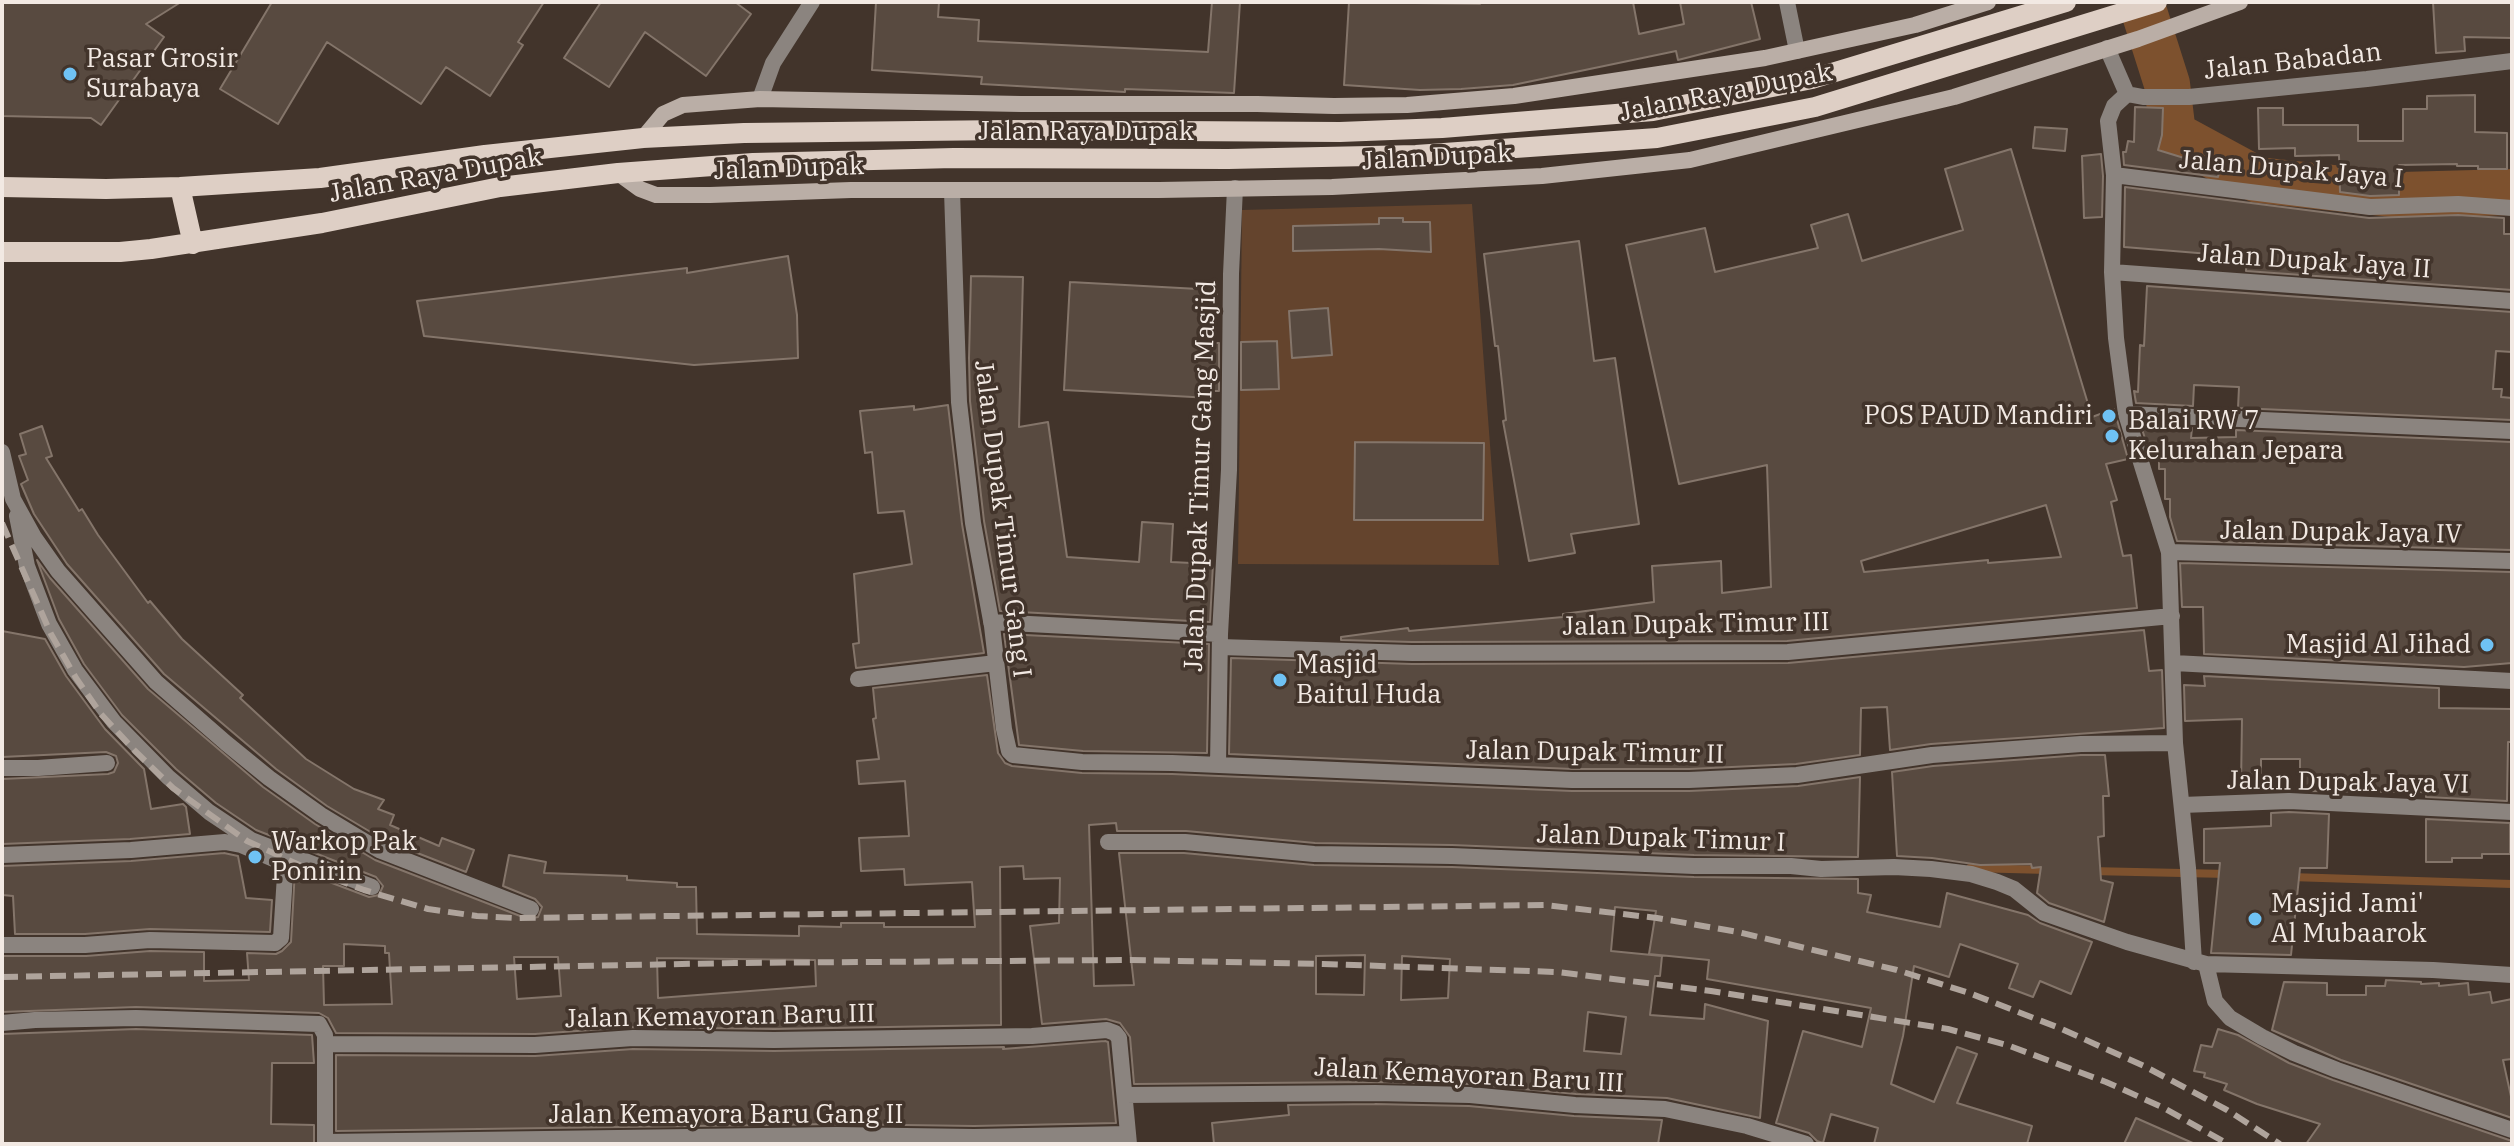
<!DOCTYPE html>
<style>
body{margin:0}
#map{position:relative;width:2514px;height:1146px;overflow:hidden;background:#42342b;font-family:"IBM Plex Serif",serif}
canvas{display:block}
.frame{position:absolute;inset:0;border:4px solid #f2e9e3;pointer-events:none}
</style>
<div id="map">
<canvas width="2514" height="1146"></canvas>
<div class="frame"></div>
</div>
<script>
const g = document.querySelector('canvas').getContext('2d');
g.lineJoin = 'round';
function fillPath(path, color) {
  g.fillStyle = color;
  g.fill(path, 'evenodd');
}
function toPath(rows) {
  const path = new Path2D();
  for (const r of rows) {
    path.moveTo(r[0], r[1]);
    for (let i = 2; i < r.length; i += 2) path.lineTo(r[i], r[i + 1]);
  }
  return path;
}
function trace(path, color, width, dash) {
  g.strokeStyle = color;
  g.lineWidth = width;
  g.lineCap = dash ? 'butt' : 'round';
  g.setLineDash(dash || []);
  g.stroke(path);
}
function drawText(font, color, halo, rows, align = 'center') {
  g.font = font + ' "IBM Plex Serif",serif';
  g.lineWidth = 7;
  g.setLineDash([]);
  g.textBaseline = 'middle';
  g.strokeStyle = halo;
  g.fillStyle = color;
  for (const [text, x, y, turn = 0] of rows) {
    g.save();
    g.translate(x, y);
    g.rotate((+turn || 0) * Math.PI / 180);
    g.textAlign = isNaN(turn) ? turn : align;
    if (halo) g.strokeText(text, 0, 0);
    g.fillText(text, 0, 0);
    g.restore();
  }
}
fillPath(toPath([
 [1472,204,1499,565,1238,564,1242,210]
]), '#64442d');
trace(toPath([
 [1970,868,2048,870],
 [2090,871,2228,874],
 [2290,877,2512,884]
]), '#7d512e', 8);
trace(toPath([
 [2141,2,2167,84,2173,134,2258,180,2401,195,2512,192]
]), '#7d512e', 46);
const building = toPath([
 [2,2,181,2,146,24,164,37,101,125,91,118,2,116,2,2],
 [272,2,544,2,518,42,523,45,490,96,446,67,421,104,327,42,278,124,220,89,272,2],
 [601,2,735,2,751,14,706,76,645,32,609,87,564,58,601,2],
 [876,2,939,2,938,17,979,20,978,41,1208,52,1212,2,1240,2,1234,93,1125,89,1125,92,981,84,982,77,872,70,876,2],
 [1349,2,1480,4,1479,2,1633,2,1639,34,1684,24,1680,2,1751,2,1760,39,1682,59,1678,60,1676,51,1513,85,1461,89,1420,90,1344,85,1349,2],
 [2433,2,2512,3,2512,38,2464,37,2465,51,2436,53,2433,2],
 [2475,95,2475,132,2507,133,2507,169,2478,169,2478,166,2457,166,2457,164,2399,165,2399,195,2370,196,2340,192,2339,155,2295,156,2295,148,2259,149,2258,108,2283,108,2283,125,2358,125,2358,141,2403,141,2403,109,2427,109,2427,96,2475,95],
 [2135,107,2163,108,2162,135,2158,150,2220,169,2218,177,2124,165,2123,152,2126,152,2128,141,2134,142,2135,107],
 [2035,127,2067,129,2065,151,2033,148,2035,127],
 [2011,149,2092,417,2114,409,2128,459,2106,464,2117,500,2111,502,2123,556,2131,555,2137,608,1787,641,1412,642,1341,640,1341,637,1408,628,1409,631,1563,617,1563,614,1654,602,1652,566,1721,561,1722,593,1771,587,1767,465,1679,484,1626,245,1705,228,1715,272,1818,248,1811,225,1848,214,1862,261,1963,230,1945,169,2011,149],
 [2046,505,2061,557,1988,563,1988,560,1864,572,1861,561,2046,505],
 [2101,154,2103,176,2102,217,2084,218,2082,156,2101,154],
 [2125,187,2369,218,2458,215,2504,218,2504,234,2512,234,2512,290,2246,271,2247,257,2124,247,2125,187],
 [1379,218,1403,218,1403,222,1430,222,1431,252,1379,249,1293,251,1293,226,1379,224,1379,218],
 [1579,241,1594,361,1615,358,1639,524,1571,534,1575,553,1529,561,1503,421,1506,420,1498,346,1495,346,1484,254,1579,241],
 [788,256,797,315,798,358,694,365,424,336,417,301,687,268,687,273,788,256],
 [971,276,1023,277,1019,427,1048,422,1067,557,1139,562,1142,522,1173,524,1171,562,1213,564,1210,622,1000,611,984,521,970,401,969,358,971,276],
 [1070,282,1217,290,1214,343,1219,343,1219,391,1211,391,1211,398,1064,390,1070,282],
 [2147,286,2512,312,2512,352,2496,351,2493,389,2502,389,2501,397,2512,398,2512,420,2238,408,2239,387,2194,385,2193,406,2136,403,2134,391,2138,392,2140,345,2144,346,2147,286],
 [1328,308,1332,355,1292,358,1289,311,1328,308],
 [1277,341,1279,389,1241,390,1241,342,1277,341],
 [948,405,962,524,984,653,856,668,853,644,859,643,854,574,912,564,904,511,878,513,872,452,865,453,860,411,914,406,914,410,948,405],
 [42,426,52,456,46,458,79,511,82,509,98,535,148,603,150,601,182,639,243,695,240,698,306,759,354,789,384,800,378,809,394,815,390,825,439,846,442,838,474,850,466,872,384,840,327,806,276,769,164,674,67,564,34,514,21,484,28,480,19,456,26,454,20,434,42,426],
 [2141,426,2192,428,2191,438,2236,437,2236,430,2512,442,2512,550,2177,541,2170,517,2170,499,2165,499,2165,469,2159,469,2159,452,2150,454,2141,426],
 [1355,442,1484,443,1483,520,1354,520,1355,442],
 [37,560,50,578,148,689,263,787,315,824,375,860,528,919,538,917,542,907,535,899,503,886,509,855,546,862,544,873,627,876,627,880,677,883,677,887,696,887,697,934,799,936,799,926,841,927,841,923,884,923,884,927,975,927,972,882,905,885,904,869,861,871,859,838,909,836,905,781,859,784,857,761,879,759,873,719,876,718,873,688,987,675,998,753,1005,763,1012,766,1082,773,1172,774,1572,791,1689,791,1798,786,1860,777,1858,857,1694,855,1452,845,1315,843,1186,831,1117,831,1116,823,1089,825,1094,986,1134,985,1119,853,1184,853,1314,865,1452,867,1694,877,1858,879,1858,893,1871,895,1867,912,1940,927,1947,893,2028,915,2040,923,2092,942,2071,994,2040,981,2033,997,2009,988,2018,964,1960,944,1949,977,1914,966,1903,1036,1891,1084,1934,1102,1957,1047,1977,1054,1957,1103,2032,1126,2027,1144,1874,1144,1878,1128,1831,1114,1823,1143,1817,1141,1809,1133,1776,1123,1803,1031,1862,1047,1871,1008,1707,979,1709,960,1649,954,1656,911,1615,907,1611,951,1662,956,1660,976,1655,976,1650,1015,1704,1019,1705,1004,1768,1021,1760,1118,1667,1098,1576,1094,1470,1084,1375,1082,1134,1084,1130,1037,1120,1023,1106,1019,1042,1024,1030,926,1059,923,1060,878,1024,879,1023,866,1000,867,1001,1025,774,1029,633,1027,535,1034,336,1033,328,1018,319,1013,136,1007,2,1012,2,956,86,956,150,951,204,952,204,981,249,980,247,953,276,954,282,951,291,942,295,869,369,897,379,895,383,886,376,877,256,830,216,803,176,769,122,715,84,664,59,619,37,560],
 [344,944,385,946,385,953,389,953,392,1004,324,1005,323,966,344,966,344,944],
 [1365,955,1364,995,1316,994,1316,956,1365,955],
 [1402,956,1450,959,1448,998,1401,1000,1402,956],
 [514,957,558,957,561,996,517,999,514,957],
 [657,958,815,960,816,986,658,998,657,958],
 [1588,1012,1626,1017,1621,1054,1584,1051,1588,1012],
 [2180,563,2512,572,2512,663,2464,667,2204,654,2203,607,2182,607,2180,563],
 [2144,630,2149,671,2162,670,2164,728,1931,744,1890,750,1887,707,1861,708,1860,755,1796,764,1689,769,1572,769,1229,754,1231,658,1412,664,1788,663,2144,630],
 [2,631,45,639,66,676,105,729,144,769,151,809,183,804,186,807,190,834,130,839,2,844,2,779,108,774,114,772,118,763,116,756,106,752,2,757,2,631],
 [1004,634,1209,644,1207,753,1083,751,1019,745,1004,634],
 [2204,676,2439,688,2439,708,2512,709,2512,742,2508,742,2507,801,2426,797,2426,793,2421,792,2300,791,2300,759,2261,759,2261,786,2241,786,2242,719,2185,721,2184,685,2205,686,2204,676],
 [2081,755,2105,755,2109,796,2103,796,2104,836,2098,837,2101,880,2113,883,2104,922,2049,903,2037,893,2041,867,2032,868,2031,864,1980,865,1932,858,1897,856,1892,772,1933,766,2081,755],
 [2289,812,2329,814,2327,868,2300,868,2291,955,2211,953,2220,863,2204,863,2204,829,2271,826,2271,813,2289,812],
 [2426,819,2510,823,2510,854,2482,854,2482,858,2452,858,2452,862,2426,862,2426,819],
 [224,853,238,856,246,898,272,900,270,932,150,929,85,934,15,934,13,896,2,895,2,866,131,861,224,853],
 [2386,980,2421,982,2421,984,2439,983,2439,986,2468,983,2469,995,2490,992,2492,1003,2512,999,2512,1059,2503,1060,2512,1101,2512,1118,2341,1060,2272,1030,2284,982,2327,983,2327,995,2366,995,2366,986,2385,986,2386,980],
 [136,1029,312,1035,314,1063,272,1063,271,1124,314,1125,314,1144,2,1144,2,1034,136,1029],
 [2218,1029,2238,1035,2289,1063,2333,1080,2512,1141,2512,1144,2306,1144,2320,1124,2257,1104,2224,1090,2227,1084,2204,1077,2205,1073,2194,1071,2201,1045,2212,1047,2218,1029],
 [1105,1041,1108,1042,1116,1123,974,1126,836,1124,336,1131,336,1055,535,1056,633,1049,774,1051,1004,1047,1003,1049,1105,1041],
 [1375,1104,1469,1106,1574,1116,1662,1120,1658,1144,1214,1144,1212,1123,1289,1115,1288,1105,1375,1104],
 [2136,1118,2195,1144,2124,1144,2136,1118]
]);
fillPath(building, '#584a40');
trace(building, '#84756a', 2);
trace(toPath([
 [1787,2,1797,51],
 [2107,48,2127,94,2143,97,2189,97,2367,79,2512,61],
 [2127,94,2114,106,2108,121,2114,175,2112,272,2116,338,2126,414,2169,552,2175,743,2188,868,2194,962],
 [760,99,773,63,812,2],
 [2114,175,2370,207,2458,204,2512,208],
 [952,191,959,402,973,523,992,626,1004,729,1009,751,1013,755,1082,762,1172,763,1572,780,1689,780,1797,775,1932,755,2081,744,2175,743],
 [2112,272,2512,301],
 [2126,414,2512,431],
 [2,452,13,499,34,537,58,571,156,682,226,743,269,778,321,815,379,850,531,909],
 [17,516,27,566,49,624,75,670,114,722,168,777,209,812,251,840,372,887],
 [2169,552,2512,561],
 [991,622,1220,634],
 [1220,647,1412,653,1788,652,2172,616],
 [2174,663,2512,681],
 [858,679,996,663],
 [1218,765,1220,634,1229,470,1231,274,1235,188],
 [2,768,38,768,107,763],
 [2182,805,2289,801,2512,812],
 [1108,842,1185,842,1314,854,1452,856,1694,866,1791,866,1821,869,1894,867,1931,869,1971,874,1997,882,2014,889,2044,913,2127,942,2206,964,2433,970,2512,975],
 [2,855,131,850,225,842,241,845,278,861,284,868,285,875,281,938,275,943,150,940,85,945,2,945],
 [2206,964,2215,1001,2230,1018,2262,1037,2294,1053,2337,1070,2512,1130],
 [2,1023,35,1020,136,1018,319,1024,325,1035,325,1144],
 [325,1044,535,1045,633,1038,774,1040,1032,1036,1107,1030,1115,1033,1119,1038,1129,1144],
 [1125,1095,1375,1093,1470,1095,1575,1105,1665,1109,1747,1126,1806,1144],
 [325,1142,836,1135,974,1137,1128,1134]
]), '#8b847f', 16);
trace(toPath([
 [643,138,663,114,683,105,760,99,1021,104,1257,104,1334,106,1407,105,1514,96,1765,58,1915,25,1988,2],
 [618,173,640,189,656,195,710,195,851,190,1159,190,1332,187,1542,176,1690,160,1954,97,2138,39,2240,2]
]), '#baaea6', 16);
trace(toPath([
 [2,187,106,189,180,187,320,178,485,155,643,138,744,133,1006,130,1340,132,1442,128,1653,111,1812,79,2066,2],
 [180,187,193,244],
 [2,252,120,252,151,249,322,223,500,187,618,173,753,163,954,158,1228,159,1416,155,1657,138,1815,107,2157,2]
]), '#decfc5', 20);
trace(toPath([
 [2,523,51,634,76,678,101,714,135,751,173,788,247,841,308,869,364,890,428,909,477,916,514,918,1545,905,1657,918,1738,932,1897,970,1969,993,2057,1027,2144,1066,2227,1110,2280,1144],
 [2,977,735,963,1130,960,1323,964,1557,972,1711,991,1948,1029,2007,1045,2106,1082,2162,1107,2228,1144]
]), '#afa49c', 6, [16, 8]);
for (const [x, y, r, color] of [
 [70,74,8,"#6fc2f4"],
 [2109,416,8,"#6fc2f4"],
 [2112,436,8,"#6fc2f4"],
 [2487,645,8,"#6fc2f4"],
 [1280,680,8,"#6fc2f4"],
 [255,857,8,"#6fc2f4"],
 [2255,919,8,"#6fc2f4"]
]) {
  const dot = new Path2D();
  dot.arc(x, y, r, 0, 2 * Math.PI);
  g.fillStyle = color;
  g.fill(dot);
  trace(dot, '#42342b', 3);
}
drawText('26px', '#f2e9e3', '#42342b', [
 ["Pasar Grosir",86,59],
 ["Surabaya",86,89],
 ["POS PAUD Mandiri",2093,416,"right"],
 ["Balai RW 7",2128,421],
 ["Kelurahan Jepara",2128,451],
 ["Masjid Al Jihad",2471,645,"right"],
 ["Masjid",1296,665],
 ["Baitul Huda",1296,695],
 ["Warkop Pak",271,842],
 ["Ponirin",271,872],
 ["Masjid Jami'",2271,904],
 ["Al Mubaarok",2271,934]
], 'left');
drawText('26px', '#f2e9e3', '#42342b', [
 ["Jalan Babadan",2293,62,-6],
 ["Jalan Raya Dupak",1726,93,-11],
 ["Jalan Raya Dupak",1086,132],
 ["Jalan Dupak",1437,158,-3],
 ["Jalan Dupak",789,169,-2],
 ["Jalan Dupak Jaya I",2291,170,5],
 ["Jalan Raya Dupak",436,176,-10],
 ["Jalan Dupak Jaya II",2314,262,4],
 ["Jalan Dupak Timur Gang Masjid",1201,476,-88],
 ["Jalan Dupak Timur Gang I",1002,519,83],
 ["Jalan Dupak Jaya IV",2341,533,1],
 ["Jalan Dupak Timur III",1696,625,-1],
 ["Jalan Dupak Timur II",1595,753,1],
 ["Jalan Dupak Jaya VI",2348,783,1],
 ["Jalan Dupak Timur I",1661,839,2],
 ["Jalan Kemayoran Baru III",720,1017,-1],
 ["Jalan Kemayoran Baru III",1469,1076,3],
 ["Jalan Kemayora Baru Gang II",726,1115]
]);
</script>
